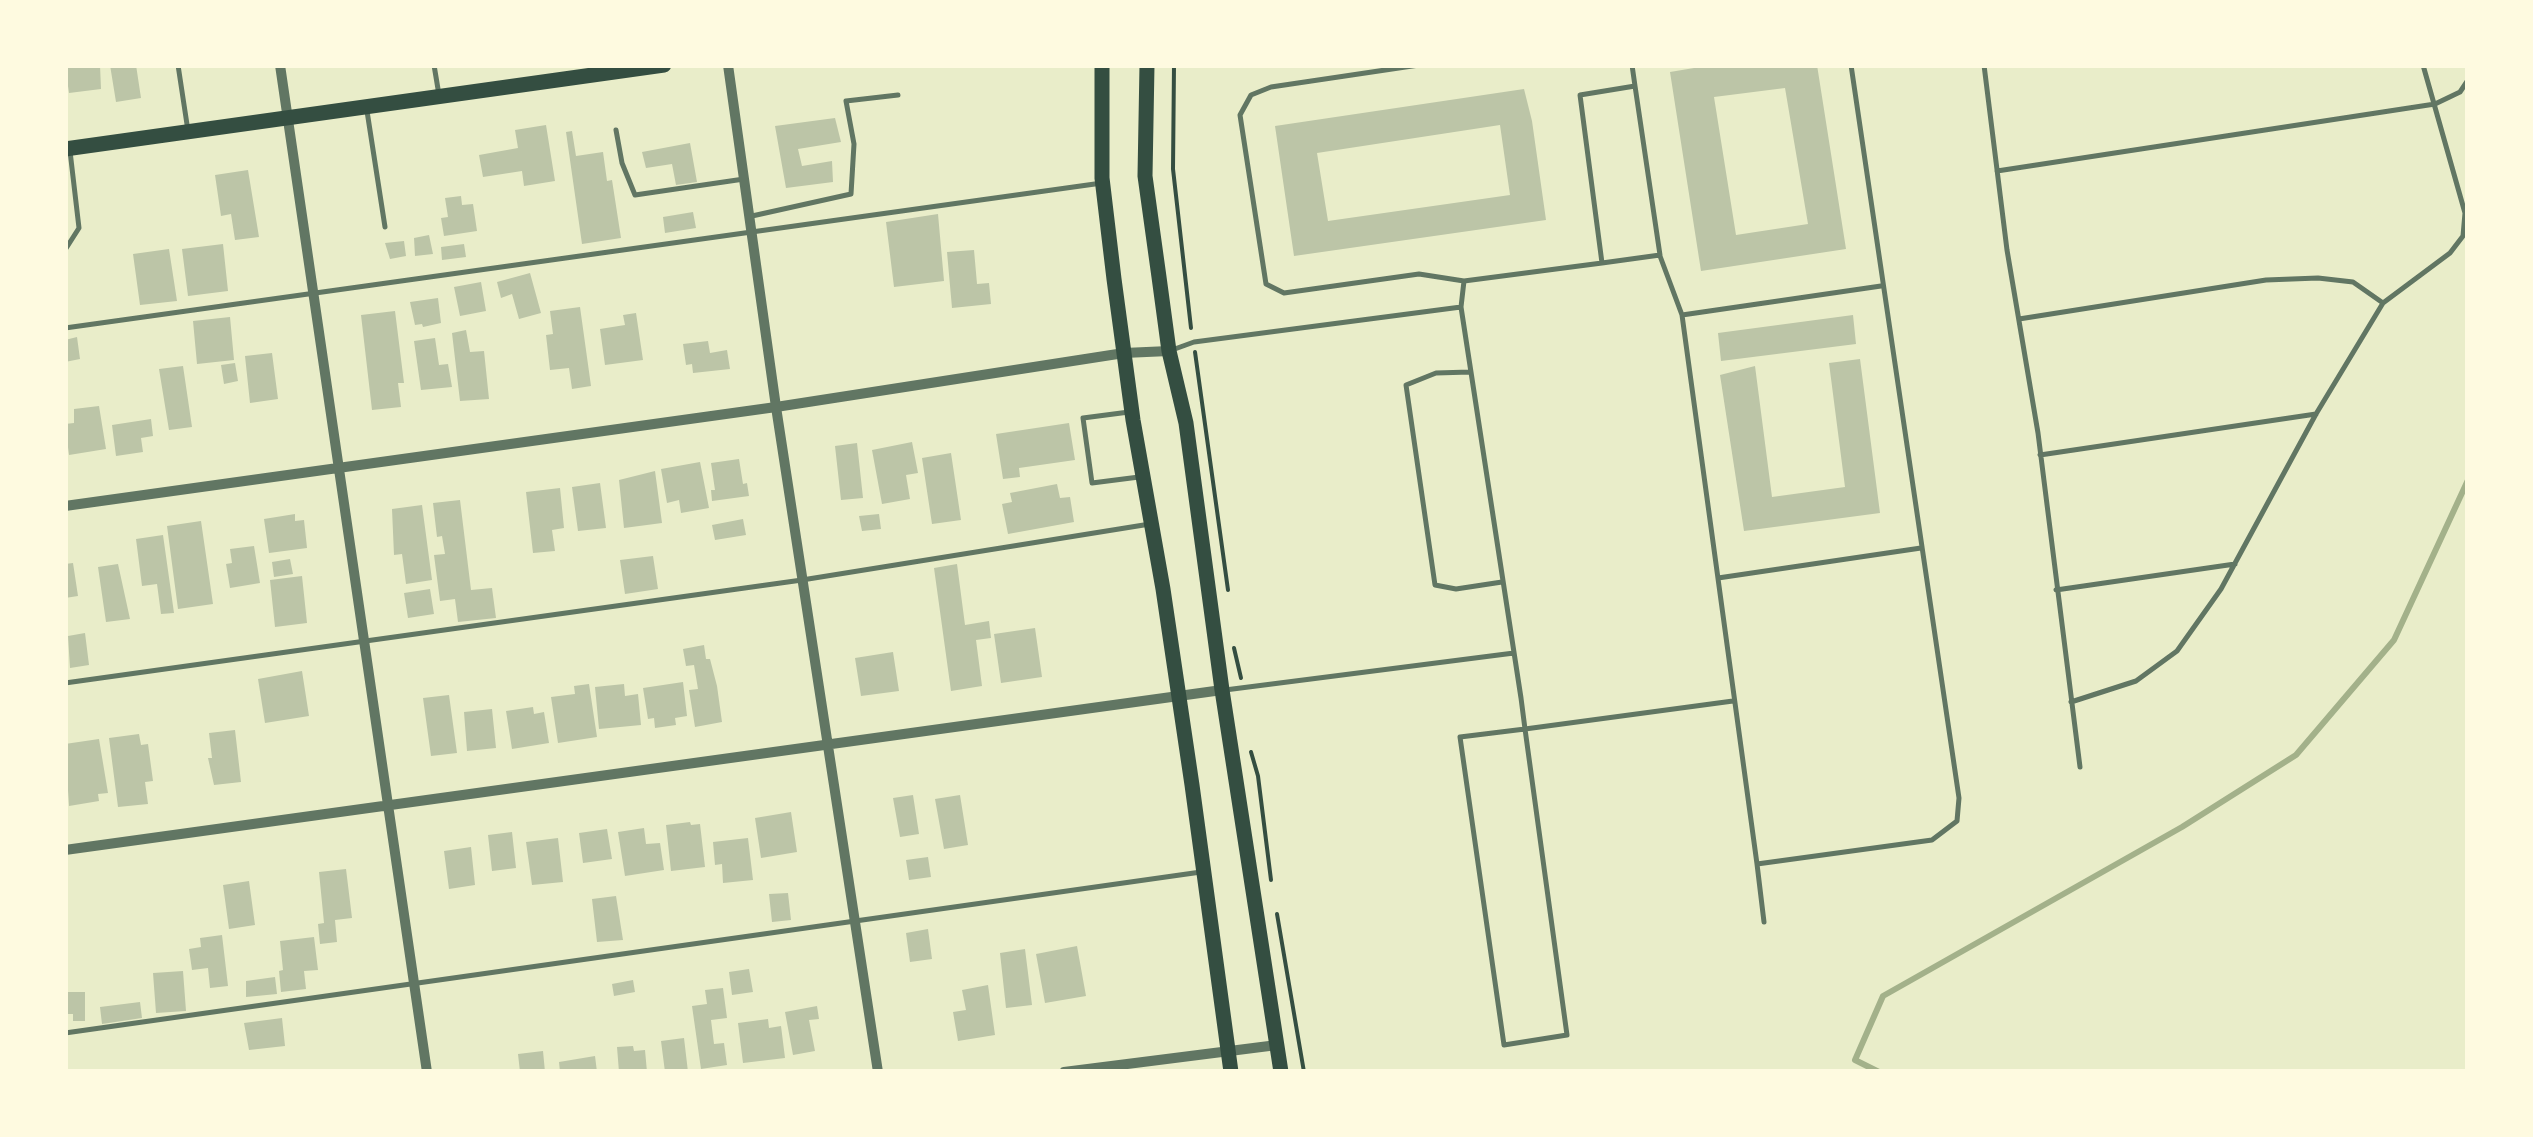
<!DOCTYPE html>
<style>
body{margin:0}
#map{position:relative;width:2533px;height:1137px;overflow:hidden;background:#e9edc9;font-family:"Fira Sans",sans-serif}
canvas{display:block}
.frame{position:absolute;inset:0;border:68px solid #fefae0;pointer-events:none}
</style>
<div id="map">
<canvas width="2533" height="1137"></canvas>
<div class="frame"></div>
</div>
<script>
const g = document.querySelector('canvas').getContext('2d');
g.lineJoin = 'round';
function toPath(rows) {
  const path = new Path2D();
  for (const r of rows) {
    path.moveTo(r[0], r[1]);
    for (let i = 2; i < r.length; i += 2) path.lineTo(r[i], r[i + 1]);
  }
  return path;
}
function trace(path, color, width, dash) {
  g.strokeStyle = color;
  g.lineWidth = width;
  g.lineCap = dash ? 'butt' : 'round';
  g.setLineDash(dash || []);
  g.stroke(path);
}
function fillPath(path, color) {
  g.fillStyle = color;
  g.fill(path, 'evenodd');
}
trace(toPath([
 [1879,1072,1855,1060,1883,996,2182,827,2296,755,2394,640,2468,480]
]), '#a3b18a', 6);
fillPath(toPath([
 [65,65,100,65,101,89,69,93],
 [110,65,136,65,141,98,116,102],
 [1712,65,1817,65,1846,249,1701,271,1670,72],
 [1785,88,1808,224,1736,235,1714,97],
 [1524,89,1532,121,1546,220,1294,256,1275,126],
 [1500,125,1510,195,1328,221,1317,153],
 [835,118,841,142,798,149,802,166,832,161,833,182,786,188,775,126],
 [546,125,555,181,524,186,522,171,483,177,479,155,518,148,515,130],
 [572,131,576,156,603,152,607,181,612,180,621,238,582,244,566,132],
 [690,143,697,182,676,185,672,164,646,168,642,152],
 [248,170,259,237,235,240,231,214,221,216,215,175],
 [461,196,462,205,473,204,477,231,444,236,441,218,448,217,445,198],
 [693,212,696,228,665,233,663,217],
 [938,214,944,281,894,287,886,222],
 [429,235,433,254,415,256,414,238],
 [404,241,406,256,390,259,385,243],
 [223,244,228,291,188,296,182,249],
 [464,244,466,257,442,260,441,247],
 [169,249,177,301,140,305,133,254],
 [974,250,977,284,989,283,991,304,952,308,947,252],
 [530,273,541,313,519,319,512,294,501,298,497,282],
 [481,282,486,311,460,316,454,287],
 [438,298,441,323,423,327,422,324,415,325,410,302],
 [580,307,591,386,572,389,569,368,550,370,546,335,553,334,550,311],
 [395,311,404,383,398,383,401,407,372,410,361,315],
 [636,313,643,360,605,365,600,329,625,325,623,315],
 [1853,315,1856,344,1721,361,1718,333],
 [230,317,234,360,197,364,193,321],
 [466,330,470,352,484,351,489,399,460,401,452,333],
 [77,337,80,359,65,362,65,340],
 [435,338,439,365,448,364,452,387,421,390,414,341],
 [708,341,710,353,727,350,730,369,693,373,692,364,686,365,683,344],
 [272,353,278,399,250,403,245,356],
 [1860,359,1880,513,1744,531,1720,375,1755,366,1772,497,1845,487,1829,363],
 [235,363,238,381,224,384,221,365],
 [183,366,192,427,169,430,159,369],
 [99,406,106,449,69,455,65,424,74,423,74,409],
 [151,419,153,436,141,438,143,452,116,456,112,425],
 [1069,423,1075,460,1019,468,1020,477,1003,479,996,434],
 [912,442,918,473,906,475,910,499,882,504,872,450],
 [857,443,863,498,841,500,835,446],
 [951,453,961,520,932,524,922,458],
 [739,459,743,484,747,483,749,496,712,501,711,490,715,490,711,463],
 [700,462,709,508,681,513,679,500,667,503,661,469],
 [655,471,662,523,624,528,619,480],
 [600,483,606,528,578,531,572,487],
 [1057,484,1060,498,1070,497,1074,522,1008,534,1002,504,1012,502,1010,493],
 [560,488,564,528,552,530,555,551,533,553,526,492],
 [460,500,471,590,492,588,496,618,458,622,455,599,440,601,434,555,445,554,442,536,437,537,433,503],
 [422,505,432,580,406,584,402,554,394,555,392,509],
 [295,514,295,521,304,520,307,548,269,553,264,519],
 [879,514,881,529,862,531,859,516],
 [743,519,746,535,715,540,712,525],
 [201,521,213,604,178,609,167,526],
 [163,535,174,613,161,614,157,584,142,586,136,539],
 [254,546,260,583,230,588,226,564,232,563,230,549],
 [653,556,658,589,625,594,620,560],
 [290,559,293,574,274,577,272,562],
 [73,563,78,596,65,598,65,564],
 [118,564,130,619,106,622,98,567],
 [957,564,965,625,989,621,991,638,976,640,982,686,951,691,934,568],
 [302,576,307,623,275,627,270,580],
 [430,589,434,614,408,618,404,593],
 [1035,628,1042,677,1001,683,994,634],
 [85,633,89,665,70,668,68,636],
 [704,645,706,659,710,659,717,686,722,722,695,727,689,690,698,689,694,665,686,666,683,649],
 [893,652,899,691,861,696,855,658],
 [302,671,309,716,265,723,258,679],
 [683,682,687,716,675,718,676,725,655,728,654,718,648,719,643,688],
 [589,684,597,737,558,743,551,697,575,694,574,686],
 [624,684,625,696,638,694,641,725,599,729,595,687],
 [449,695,457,753,431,756,423,698],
 [533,707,534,714,544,712,549,743,512,749,506,711],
 [492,709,496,748,467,751,464,712],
 [235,730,241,782,214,785,208,758,212,758,209,733],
 [139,734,141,745,148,744,153,781,145,782,148,804,118,807,109,738],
 [99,739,108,793,98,794,99,801,69,806,65,744],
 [913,795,919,834,900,837,893,798],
 [960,795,968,845,944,849,935,799],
 [791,812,797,852,761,858,755,818],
 [690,822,691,825,700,824,705,867,671,871,666,825],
 [644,828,646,844,660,843,664,870,625,876,618,832],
 [607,829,612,859,583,863,579,833],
 [512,832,516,868,492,871,488,835],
 [558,838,563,882,532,885,526,842],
 [748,838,753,880,723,883,722,864,715,865,713,842],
 [471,847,475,885,449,889,444,851],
 [928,857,931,877,909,880,906,860],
 [346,869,352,918,335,920,337,942,320,944,318,924,324,923,319,872],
 [249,881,255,925,229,929,223,885],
 [788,893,791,920,772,922,769,894],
 [616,896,623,940,597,942,592,899],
 [928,929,932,959,910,962,906,933],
 [222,935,228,986,210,988,208,968,192,970,189,949,201,947,200,938],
 [314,937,318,970,304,971,306,989,281,992,279,971,283,970,280,941],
 [1077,946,1086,996,1045,1003,1036,954],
 [1025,949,1032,1005,1006,1008,1000,953],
 [749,969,753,992,732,995,729,972],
 [183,971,186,1011,156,1013,153,973],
 [275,977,277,994,246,997,246,981],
 [633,980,635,992,614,996,612,984],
 [988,985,995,1035,958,1041,953,1012,966,1010,962,990],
 [723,988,727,1018,711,1020,714,1044,724,1043,727,1065,701,1069,692,1006,707,1004,705,990],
 [65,992,85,992,85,1021,73,1021,73,1014,65,1014],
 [140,1002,142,1018,102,1024,100,1007],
 [817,1006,819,1019,809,1020,815,1051,793,1055,785,1012],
 [282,1018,285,1046,249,1050,244,1023],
 [768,1019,769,1028,781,1026,785,1058,743,1063,738,1023],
 [684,1038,688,1072,665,1072,661,1041],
 [633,1046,634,1051,645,1050,647,1072,619,1072,617,1047],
 [543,1051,545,1072,520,1072,518,1054],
 [595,1056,597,1072,560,1072,559,1062]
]), '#bcc5a7');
trace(toPath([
 [1174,65,1173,169,1191,328],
 [1195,352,1228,590],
 [1234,648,1241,678],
 [1251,752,1258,776,1271,880],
 [1277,914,1304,1072]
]), '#344e41', 4);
trace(toPath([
 [178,65,188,131],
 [434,65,439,95],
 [1419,65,1271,87,1251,95,1240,115,1266,284,1284,293,1419,274,1464,281,1602,263,1580,95,1635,86,1660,255,1602,263],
 [1632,65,1635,86],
 [1984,65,2007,250,2038,433,2080,767],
 [367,111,385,227],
 [616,130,622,163,635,195,744,179],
 [1997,171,2435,104,2460,92,2468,80],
 [752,216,851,194,854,144,846,101,898,95],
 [65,250,79,228,70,151],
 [1660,256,1682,315,1757,864],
 [1461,307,1464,281],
 [1682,315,1881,286],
 [2019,319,2266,280,2318,278,2353,282,2383,303],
 [65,328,1102,183],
 [1172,350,1194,342,1461,307,1521,698,1525,729,1567,1035,1504,1045,1460,737,1525,729,1733,701],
 [1470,372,1436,373,1406,385,1435,585,1456,589,1502,582],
 [1129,412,1083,418,1092,483,1139,477],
 [2040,455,2316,414],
 [1718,578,1921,548],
 [2056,590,2235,564],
 [65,683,802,580,1150,524],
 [1225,690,1514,653],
 [2071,702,2136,681,2177,651,2221,589,2316,414,2383,303,2450,253,2463,236,2465,213,2423,65],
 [1764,922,1757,864,1932,840,1957,821,1959,798,1851,65],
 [65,1033,1201,872]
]), '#617663', 5);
trace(toPath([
 [280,65,427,1072],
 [728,65,776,407,878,1072],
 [65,506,776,407,1124,353,1169,351],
 [65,850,1222,690],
 [1064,1072,1277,1045]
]), '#617663', 10);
trace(toPath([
 [1102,65,1102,178,1114,279,1133,420,1163,589,1192,785,1231,1072],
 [1147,65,1145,176,1159,277,1169,351,1186,423,1222,690,1281,1072],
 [65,149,664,65]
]), '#344e41', 15);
</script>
